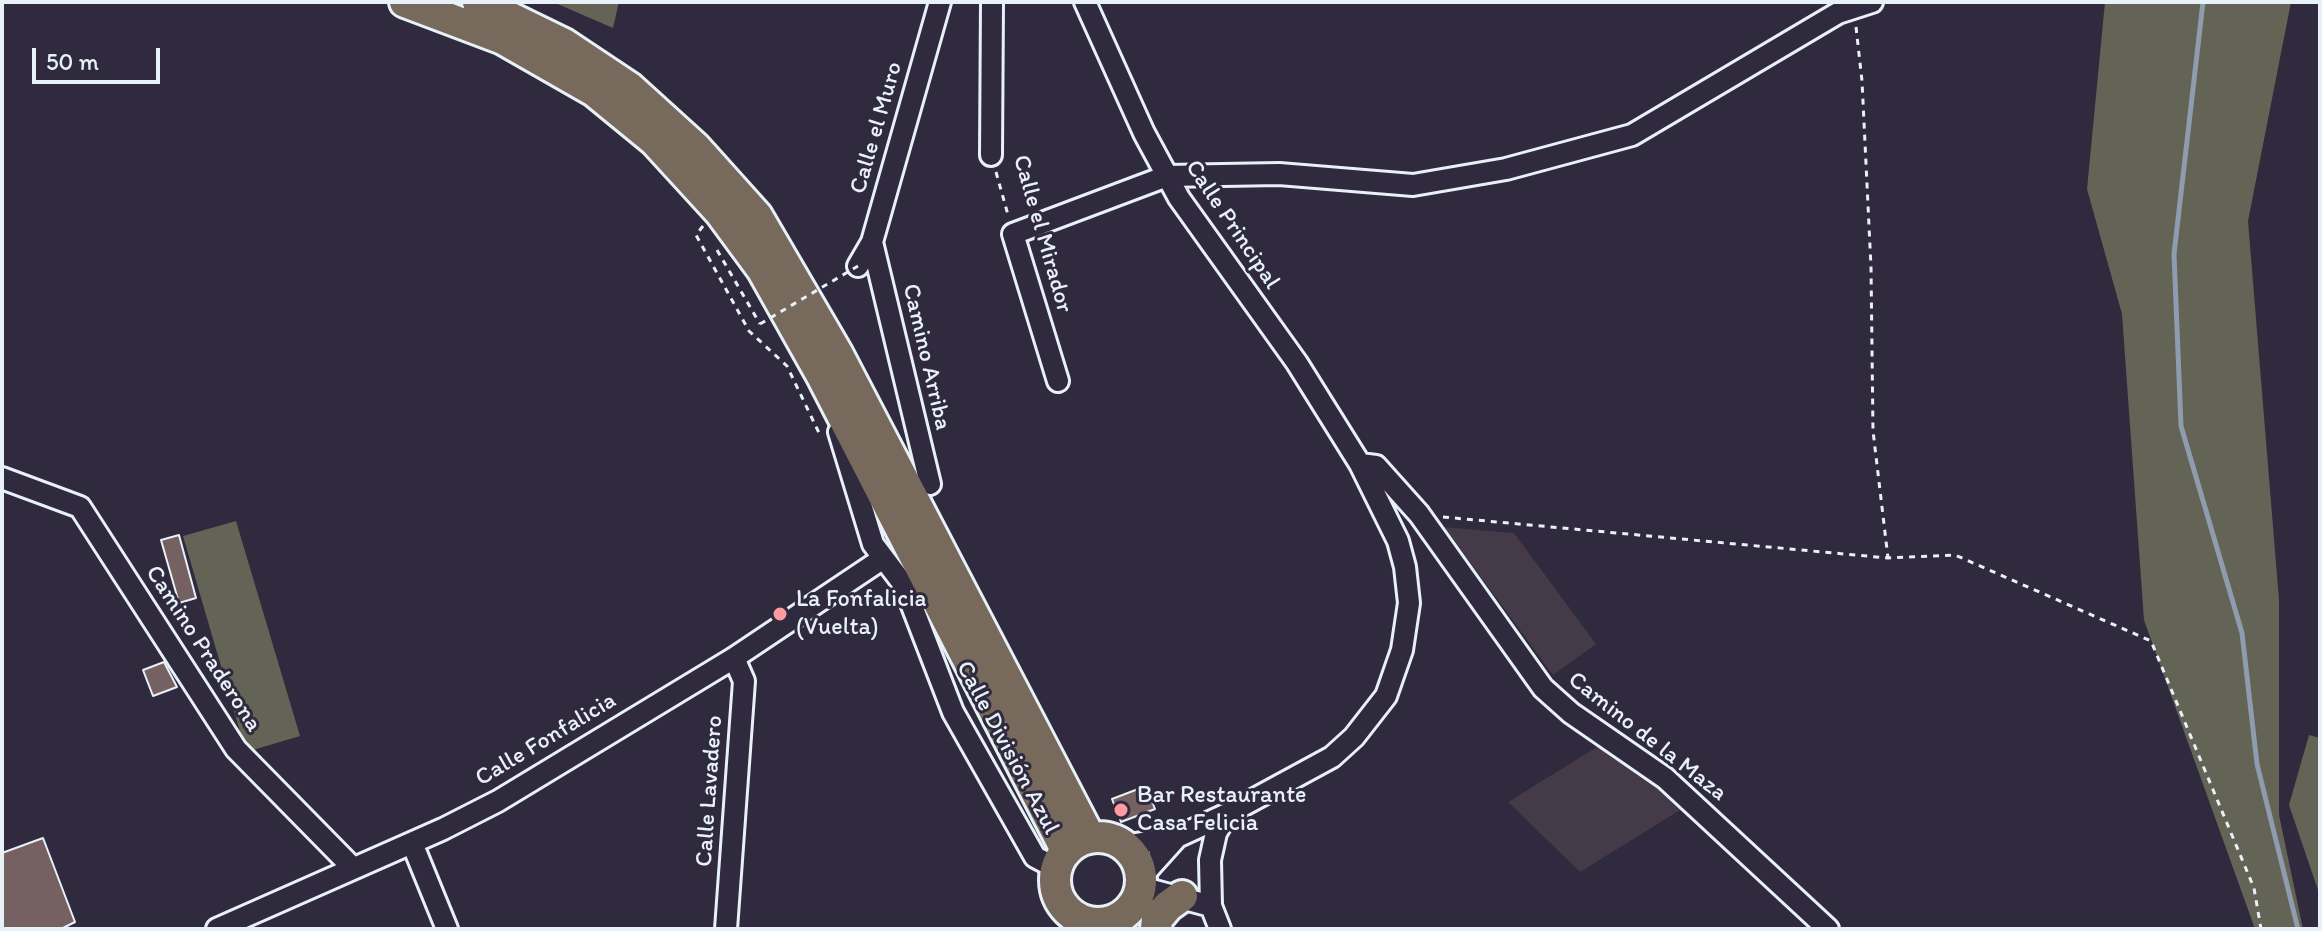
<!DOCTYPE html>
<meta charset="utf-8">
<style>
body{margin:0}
#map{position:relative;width:2322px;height:931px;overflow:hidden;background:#2f2a3d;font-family:Itim,sans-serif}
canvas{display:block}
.frame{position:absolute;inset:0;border:4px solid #e8f1f8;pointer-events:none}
.scale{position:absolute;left:32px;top:48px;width:128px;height:36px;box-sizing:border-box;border:4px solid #e8f1f8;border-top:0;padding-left:10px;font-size:24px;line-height:28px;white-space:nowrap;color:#e8f1f8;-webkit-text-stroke:6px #2f2a3d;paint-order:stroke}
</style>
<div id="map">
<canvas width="2322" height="931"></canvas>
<div class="frame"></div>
<div class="scale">50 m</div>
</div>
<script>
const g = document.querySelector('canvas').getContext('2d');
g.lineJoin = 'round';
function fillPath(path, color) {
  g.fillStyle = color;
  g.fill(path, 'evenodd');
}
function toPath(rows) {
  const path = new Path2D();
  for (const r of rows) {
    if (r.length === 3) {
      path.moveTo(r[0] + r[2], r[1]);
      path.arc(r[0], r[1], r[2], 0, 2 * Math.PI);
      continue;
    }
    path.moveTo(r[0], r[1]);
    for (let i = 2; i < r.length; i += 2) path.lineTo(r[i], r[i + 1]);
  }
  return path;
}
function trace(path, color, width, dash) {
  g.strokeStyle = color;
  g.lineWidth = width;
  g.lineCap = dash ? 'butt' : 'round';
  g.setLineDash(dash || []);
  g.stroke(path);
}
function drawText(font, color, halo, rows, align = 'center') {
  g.font = font + ' Itim,sans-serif';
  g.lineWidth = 6;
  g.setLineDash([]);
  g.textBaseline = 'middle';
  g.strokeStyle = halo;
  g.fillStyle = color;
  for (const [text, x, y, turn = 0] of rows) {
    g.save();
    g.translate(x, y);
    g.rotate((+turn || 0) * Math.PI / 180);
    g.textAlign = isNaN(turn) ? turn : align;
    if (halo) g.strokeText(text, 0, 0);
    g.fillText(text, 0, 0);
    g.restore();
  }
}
fillPath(toPath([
 [1444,527,1514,533,1596,644,1553,675],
 [1602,744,1685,807,1580,872,1508,802]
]), '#443a48');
fillPath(toPath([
 [553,2,619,2,613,28],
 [2105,2,2291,2,2248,221,2279,600,2279,815,2303,929,2255,929,2144,620,2122,314,2087,189],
 [236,521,300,736,246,752,183,536],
 [2309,735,2320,738,2320,896,2289,805]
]), '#636456');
trace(toPath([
 [2203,2,2174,254,2181,426,2242,633,2257,764,2298,929]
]), '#8f9bae', 5);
const building = toPath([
 [179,535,196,598,179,603,161,540,179,535],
 [164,662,177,687,153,696,143,670,164,662],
 [1146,786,1155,809,1121,822,1112,799,1146,786],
 [43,838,75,922,61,929,2,929,2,853,43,838]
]);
fillPath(building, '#756062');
trace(building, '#e8f1f8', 2);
const minor = toPath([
 [1085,2,1144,133,1179,198,1297,363,1360,464,1398,541,1405,567,1409,603,1402,650,1386,696,1354,737,1332,757,1227,814,1177,837,1124,846],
 [991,155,992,2],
 [872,242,930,484],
 [858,266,872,242,940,2],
 [1058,381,1013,234,1167,176,1279,174,1413,185,1506,169,1632,135,1838,13,1872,2],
 [839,432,873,544,904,585,953,712,1035,857,1056,868],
 [1360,464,1376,466,1419,514,1543,688,1571,713,1665,778,1828,929],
 [2,478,80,507,236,749,353,868],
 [412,843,447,929],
 [1141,877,1177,837],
 [1140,887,1211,906,1220,929],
 [1211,906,1210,860,1216,833,1227,814],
 [217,929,443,829,498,801,734,658,882,559],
 [726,929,744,681,734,658]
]);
const highway = toPath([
 [405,2,503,39,594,91,655,141,720,212,762,269,822,376,1066,850],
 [478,2,564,44,630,88,695,147,757,216,837,353,1090,838],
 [1098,880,43],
 [1156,929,1157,919,1168,906,1182,896]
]);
trace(minor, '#e8f1f8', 26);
trace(highway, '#e8f1f8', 36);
trace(toPath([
 [1856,27,1862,81,1871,267,1873,431,1888,558],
 [996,172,1008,215],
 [703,226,696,235,749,331,787,366,820,435],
 [717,250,760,324],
 [1443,517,1888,558,1955,555,2151,641,2254,888,2261,929]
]), '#e8f1f8', 3, [6, 6]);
trace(minor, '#2f2a3d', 20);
trace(highway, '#77695c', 30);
trace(toPath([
 [760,324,858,266]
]), '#e8f1f8', 3, [6, 6]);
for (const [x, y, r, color] of [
 [780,614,8,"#ff9aa2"],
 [1121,810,8,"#ff9aa2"]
]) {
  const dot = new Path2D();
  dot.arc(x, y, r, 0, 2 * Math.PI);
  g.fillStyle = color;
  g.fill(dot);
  trace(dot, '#2f2a3d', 3);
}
drawText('24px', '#e8f1f8', '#2f2a3d', [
 ["Calle el Muro",877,128,-74],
 ["Calle Principal",1232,225,56],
 ["Calle el Mirador",1042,234,74],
 ["Camino Arriba",926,357,77],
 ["Camino Praderona",203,649,57],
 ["Camino de la Maza",1647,737,38],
 ["Calle Fonfalicia",546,740,-31],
 ["Calle División Azul",1007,748,62],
 ["Calle Lavadero",710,791,-86]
]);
drawText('24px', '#e8f1f8', '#2f2a3d', [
 ["La Fonfalicia",796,600],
 ["(Vuelta)",796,628],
 ["Bar Restaurante",1137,796],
 ["Casa Felicia",1137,824]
], 'left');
</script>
